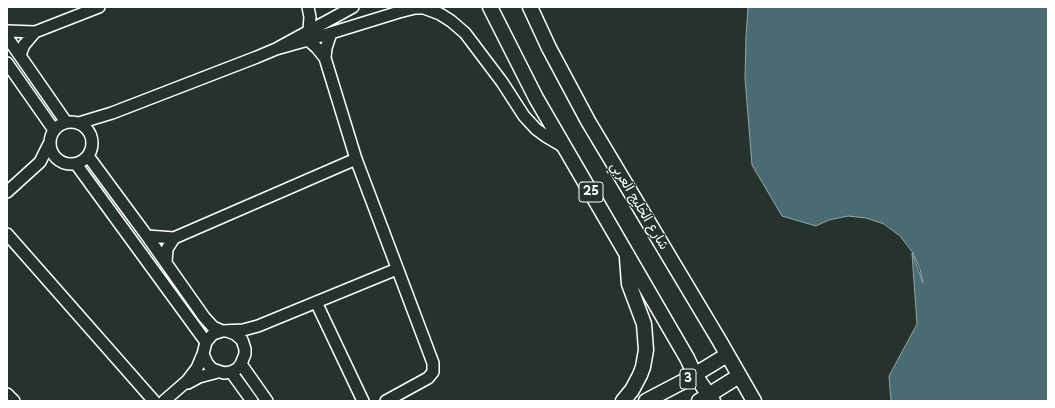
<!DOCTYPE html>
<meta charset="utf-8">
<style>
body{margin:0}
#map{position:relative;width:1055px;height:408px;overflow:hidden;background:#26332d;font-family:"Playpen Sans",sans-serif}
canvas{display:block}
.frame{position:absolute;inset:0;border:8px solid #fff;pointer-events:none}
</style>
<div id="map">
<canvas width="1055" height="408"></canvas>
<div class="frame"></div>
</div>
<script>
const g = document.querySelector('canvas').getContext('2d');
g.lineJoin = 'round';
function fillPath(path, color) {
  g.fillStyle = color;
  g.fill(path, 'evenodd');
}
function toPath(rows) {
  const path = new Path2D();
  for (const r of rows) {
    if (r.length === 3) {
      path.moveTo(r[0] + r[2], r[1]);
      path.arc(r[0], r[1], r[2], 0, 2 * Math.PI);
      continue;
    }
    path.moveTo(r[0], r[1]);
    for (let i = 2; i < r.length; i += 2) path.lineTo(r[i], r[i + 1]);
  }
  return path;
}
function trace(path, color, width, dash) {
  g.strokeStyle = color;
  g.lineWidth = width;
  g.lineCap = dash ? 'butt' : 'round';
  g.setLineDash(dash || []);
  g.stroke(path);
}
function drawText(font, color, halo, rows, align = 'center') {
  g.font = font + ' "Playpen Sans","Playpen Sans Arabic",sans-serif';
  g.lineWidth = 3;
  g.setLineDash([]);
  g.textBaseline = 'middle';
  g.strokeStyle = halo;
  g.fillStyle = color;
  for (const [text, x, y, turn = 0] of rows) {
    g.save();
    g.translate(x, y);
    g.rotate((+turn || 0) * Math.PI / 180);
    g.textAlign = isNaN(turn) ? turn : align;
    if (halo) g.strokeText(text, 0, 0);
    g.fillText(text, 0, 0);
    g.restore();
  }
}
const water = toPath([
 [748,7,1048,7,1048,401,891,401,889,376,917,324,912,253,923,283,920,269,913,253,900,236,884,224,866,218,848,216,829,220,816,226,782,216,752,165,745,78,746,37,748,7]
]);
fillPath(water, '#4b6b72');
trace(water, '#93a6aa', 1);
const minor = toPath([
 [308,7,310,17,309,30],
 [7,31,35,32],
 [7,37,66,122],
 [308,40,317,48,325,58,356,159,433,363,433,372,428,378,386,401],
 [276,49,308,40,399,12,415,8,424,8,440,14,451,21,465,33,502,82,524,116,536,129,547,137,564,147],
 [20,55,24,45,35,32,99,7],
 [325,58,326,48,331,33],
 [7,63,54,130],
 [71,143,21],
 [79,123,112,113,257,57,276,49,353,7],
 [88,156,147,236,204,317,213,327,222,331],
 [76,164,206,342],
 [7,192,40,162,49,144],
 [7,234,154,401],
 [147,236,174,238,356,159],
 [166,262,167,249,174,238],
 [316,302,363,401],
 [227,331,235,334,242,340,245,349,245,354,241,364,237,369,231,372,224,373,212,369,207,363,203,354,206,342,213,334,222,331,243,330,258,326,397,269],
 [241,364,267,401],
 [231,372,252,401],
 [188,383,199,377,218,372],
 [7,394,14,401],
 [164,401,187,381,197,368,203,354]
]);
const major = toPath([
 [490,7,536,98,687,358,695,375,713,401],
 [530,7,549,48,588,121,719,340,754,401],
 [623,401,632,390,640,375,643,367,646,350,644,324,629,284,627,258],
 [646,401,686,380,727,355],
 [699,401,739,376]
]);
trace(minor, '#fff', 14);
trace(major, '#fff', 17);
trace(minor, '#26332d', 11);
trace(major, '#26332d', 14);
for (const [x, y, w] of [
 [591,192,24],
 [688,379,16]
]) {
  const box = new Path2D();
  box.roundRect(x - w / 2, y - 10, w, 20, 3);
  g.fillStyle = '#26332d';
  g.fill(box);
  trace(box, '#fff', 1);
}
drawText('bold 12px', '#fff', null, [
 ["25",591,192],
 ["3",688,379]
]);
drawText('13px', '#fff', '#26332d', [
 ["شارع الخليج العربي",639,206,59]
]);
</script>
